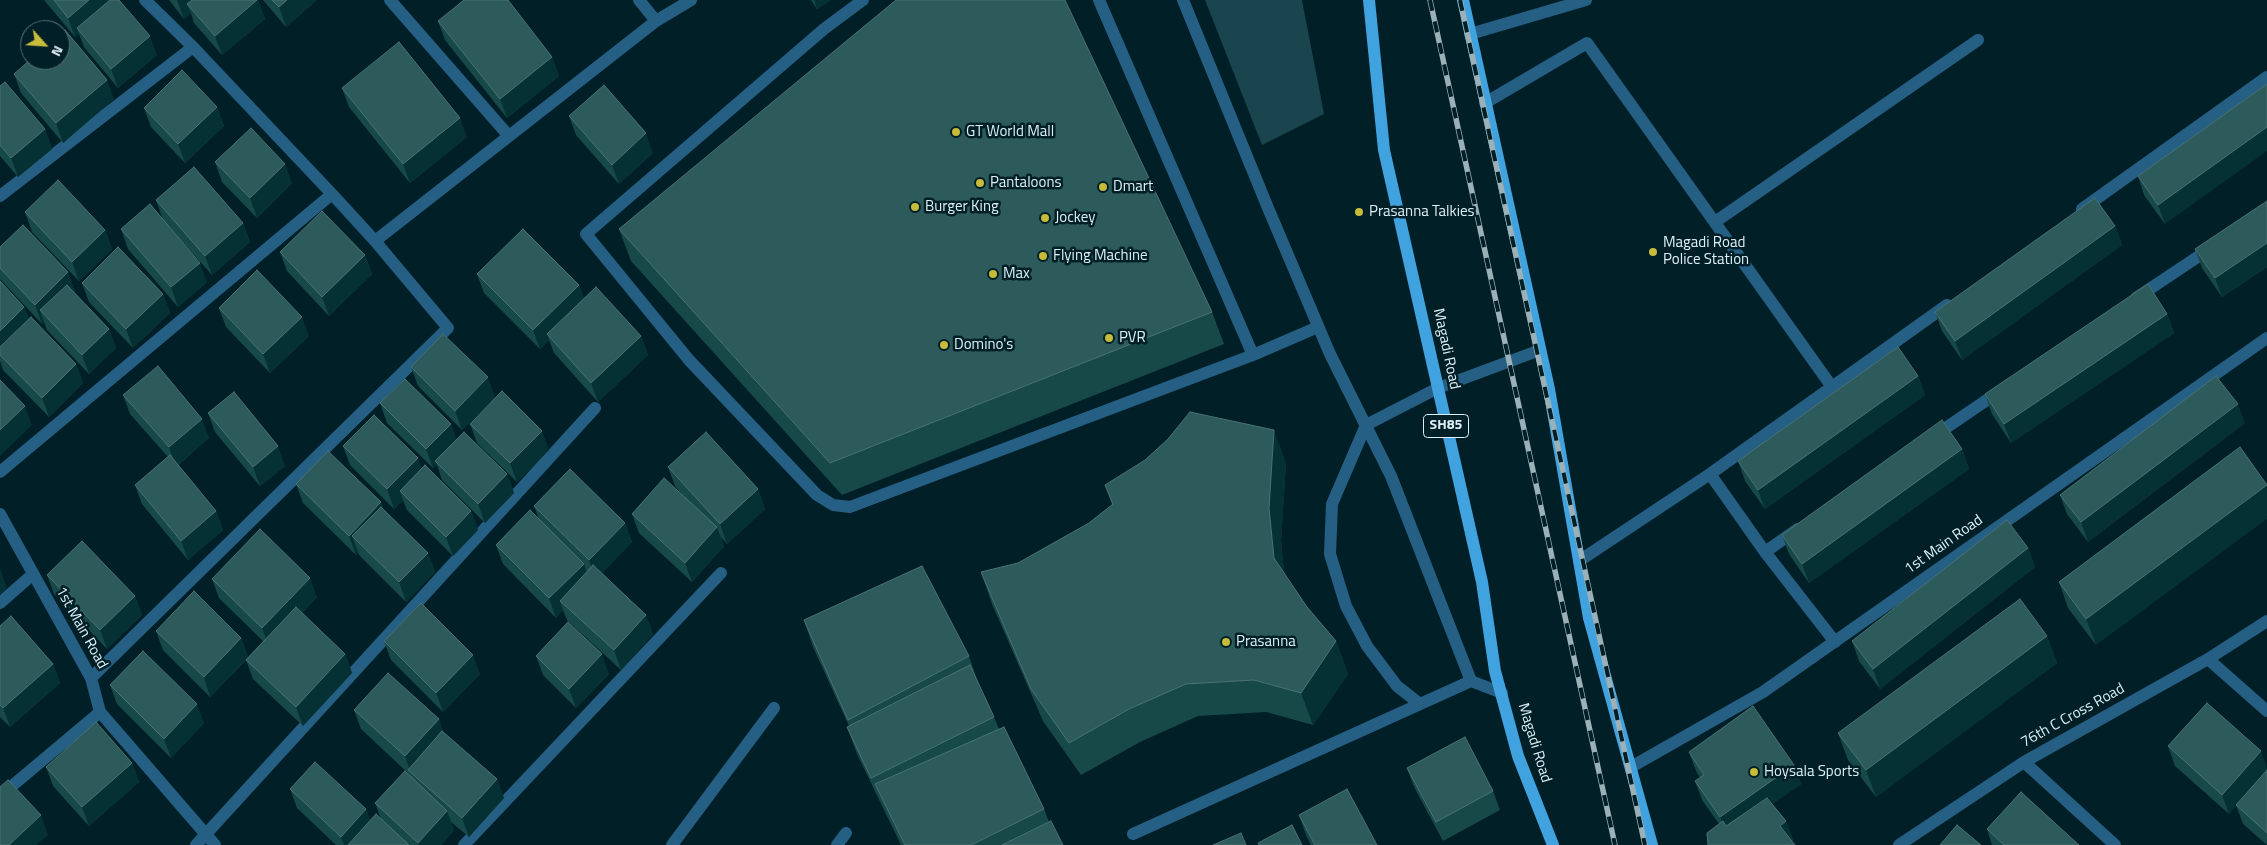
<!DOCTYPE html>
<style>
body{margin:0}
#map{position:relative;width:2267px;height:845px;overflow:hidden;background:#001f27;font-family:"Titillium Web",sans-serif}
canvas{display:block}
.north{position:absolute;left:20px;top:20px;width:50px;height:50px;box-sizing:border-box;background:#001f27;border:1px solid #587279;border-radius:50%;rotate:116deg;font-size:14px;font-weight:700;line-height:20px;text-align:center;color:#ddeff4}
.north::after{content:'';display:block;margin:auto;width:18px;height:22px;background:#c7bb3b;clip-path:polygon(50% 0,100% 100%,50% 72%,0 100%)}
</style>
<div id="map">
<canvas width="2267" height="845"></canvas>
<div class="north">N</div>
</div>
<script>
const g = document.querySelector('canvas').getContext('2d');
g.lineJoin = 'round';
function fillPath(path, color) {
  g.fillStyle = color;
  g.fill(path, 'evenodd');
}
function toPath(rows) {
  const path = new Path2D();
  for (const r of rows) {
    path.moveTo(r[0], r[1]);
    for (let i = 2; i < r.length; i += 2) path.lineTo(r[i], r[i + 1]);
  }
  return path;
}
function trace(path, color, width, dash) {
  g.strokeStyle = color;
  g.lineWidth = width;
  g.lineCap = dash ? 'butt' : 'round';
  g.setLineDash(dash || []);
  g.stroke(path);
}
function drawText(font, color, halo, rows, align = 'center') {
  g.font = font + ' "Titillium Web",sans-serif';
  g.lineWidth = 5;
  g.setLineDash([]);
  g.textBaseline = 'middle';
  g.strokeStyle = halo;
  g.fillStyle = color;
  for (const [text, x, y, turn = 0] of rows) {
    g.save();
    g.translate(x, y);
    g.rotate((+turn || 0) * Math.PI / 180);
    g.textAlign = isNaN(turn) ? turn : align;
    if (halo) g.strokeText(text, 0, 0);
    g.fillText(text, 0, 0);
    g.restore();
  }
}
fillPath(toPath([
 [1205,0,1302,0,1324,114,1262,145]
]), '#1a444e');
trace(toPath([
 [863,0,824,29,586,234,689,360,817,495,833,505,850,507,1253,355,1318,327],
 [1099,0,1253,355],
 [1366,425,1332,504,1330,554,1346,606,1367,646,1397,686,1420,704],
 [1133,834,1471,681]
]), '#255f84', 12);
trace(toPath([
 [145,0,193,47,332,194],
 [390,0,508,135],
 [639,0,656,21],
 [1183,0,1268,208,1330,354,1391,476,1471,681,1502,693],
 [1470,34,1586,0],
 [1485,103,1587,43,1832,387],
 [0,196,193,47],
 [2082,209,2267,77],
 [1715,222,1978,40],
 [2136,298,2211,248],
 [1366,425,1438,388,1540,350],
 [1934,436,2000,391],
 [0,472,332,194,375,241,656,21,691,0],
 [1710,474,1765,552,1835,642],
 [1765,552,1798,529],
 [1579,561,1710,474,1947,305],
 [0,603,32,575],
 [2208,659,2267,711],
 [91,678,448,328,375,241],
 [2024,762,2115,845],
 [1631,767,1763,692,2267,338],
 [0,796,100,712],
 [196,845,595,408],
 [464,845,721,573],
 [672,845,774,708],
 [837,845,846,833],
 [1899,845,2024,762,2208,659,2267,621]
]), '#255f84', 12);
trace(toPath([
 [0,514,91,678,100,712,215,845]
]), '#255f84', 12);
trace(toPath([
 [1369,0,1384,150,1482,582,1495,671,1518,756,1553,845],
 [1463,0,1549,389,1589,618,1652,845]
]), '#40a3df', 12);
const rail = toPath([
 [1430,0,1615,845],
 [1460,0,1645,845]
]);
trace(rail, '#9bb1b7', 5.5);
trace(rail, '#001f27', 4, [11]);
fillPath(toPath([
 [44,0,119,0,157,55,118,88,84,47,79,34,75,37],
 [169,0,258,0,265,19,222,55,194,23,191,13,184,19],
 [263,0,317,0,286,27],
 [811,0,831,0,817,9],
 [438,21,552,57,559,76,507,118,445,40],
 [14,74,114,99,63,143,21,93],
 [2267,84,2165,224,2144,195,2138,176],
 [0,86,45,129,52,149,18,177,0,156],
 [342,88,467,137,410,183,349,107],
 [217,107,224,126,185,163,151,127,144,108],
 [569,116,653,153,619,184,576,135],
 [215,162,292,183,257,218,222,182],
 [156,200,243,223,250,242,212,275,163,220],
 [2267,201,2267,267,2222,297,2202,268,2195,249],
 [25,212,105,230,112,249,79,281,32,232],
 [2115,226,2122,245,1962,360,1942,331,1935,312],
 [121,229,207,282,178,307,128,249],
 [619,229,1212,312,1224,344,842,495,631,261],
 [280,252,365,255,372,274,329,316,287,271],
 [0,268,75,291,74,293,109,329,116,348,89,374,47,330,44,322,42,324,0,279],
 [477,274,579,285,584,299,641,336,648,355,598,402,554,353,549,340,540,349,484,293],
 [0,281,24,307,29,319,76,364,83,383,49,417,3,370,0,361],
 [82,283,163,294,170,313,133,348,89,302],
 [219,308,309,336,270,373,226,327],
 [2167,314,2174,333,2011,443,1992,414,1985,394],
 [411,367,495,397,462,430,418,386],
 [1918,376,1925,395,1765,509,1745,481,1738,461],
 [123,395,209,438,178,465,216,511,223,530,188,560,142,504,135,485,168,457,130,414],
 [380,403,457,439,507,474,514,493,485,523,442,480,437,465,433,468,387,423],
 [208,413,285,466,260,486,215,432],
 [2245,423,2088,542,2067,514,2060,495],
 [470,424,549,450,517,482,477,443],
 [343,446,422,468,471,511,478,530,453,556,407,510,403,500,394,509,350,465],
 [2240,447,2096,645,2068,608,2059,582],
 [1962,449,1969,469,1809,583,1789,554,1782,535],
 [1286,463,1281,541,1284,573,1307,607,1336,641,1348,674,1313,725,1266,712,1198,716,1140,742,1081,775,1043,721,992,604,981,572,1018,563,1089,523,1112,505,1105,485],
 [668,467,758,489,765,509,727,544,721,537,724,546,692,582,639,533,632,514,684,497,675,486],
 [296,484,383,509,428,553,435,572,406,602,359,555,358,552,356,555,303,503],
 [534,506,625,523,632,542,602,573,646,615,653,634,621,670,567,620,563,610,556,618,503,564,496,545,539,519],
 [2028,548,2035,567,1880,689,1859,661,1852,641],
 [47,575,135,596,142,615,107,649,54,594],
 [212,579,317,597,302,613,345,654,352,673,303,726,253,679,246,660,210,697,163,650,156,631,241,638,248,657,263,641,219,598],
 [804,620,969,656,978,683,994,717,999,729,1044,809,1049,822,1063,845,901,845,857,754,847,727,849,726,813,647],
 [0,626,53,664,60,683,10,727,0,717],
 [2047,636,2057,663,1876,797,1848,760,1838,733],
 [384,641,480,674,443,712,391,660],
 [536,656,609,674,576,708,543,675],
 [110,685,204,723,171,758,117,704],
 [354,710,439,719,443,732,497,779,504,798,469,837,451,822,454,830,441,845,336,845,297,808,290,789,366,809,370,820,381,819,375,803,409,775,408,773,361,729],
 [2168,746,2267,768,2267,845,2243,824,2236,805,2229,814,2175,766],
 [1689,752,1794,765,1801,784,1772,804,1786,821,1793,840,1792,841,1719,824,1702,800,1695,781,1700,778,1696,771],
 [132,763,139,782,89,826,53,786,46,767],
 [1407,768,1493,791,1500,810,1443,841,1414,787],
 [1299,815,1377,845,1311,845,1306,835],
 [1987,829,2079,845,1992,845]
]), '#184949');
fillPath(toPath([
 [89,0,114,0,77,28,79,34,75,37,68,18],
 [177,0,206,0,187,4,191,13,184,19],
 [257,0,258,0,265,19,222,55,215,36],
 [287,0,317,0,286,27,279,7],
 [814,0,831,0,817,9],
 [150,36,157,55,118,88,111,69],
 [552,57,559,76,507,118,500,99],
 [107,80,114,99,63,143,56,123],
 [217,107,224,126,185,163,178,144],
 [460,118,467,137,410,183,403,164],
 [2267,127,2267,151,2165,224,2158,205],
 [45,129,52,149,18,177,11,158],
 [646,133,653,153,619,184,612,165],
 [285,164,292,183,257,218,250,198],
 [243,223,250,242,212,275,205,256],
 [2115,226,2122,245,1962,360,1955,341],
 [105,230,112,249,79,281,72,262],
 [2267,243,2267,267,2222,297,2215,278],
 [365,255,372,274,329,316,322,297],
 [200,263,207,282,178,307,171,287],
 [68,272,75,291,48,319,40,310,44,322,42,324,35,305],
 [579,285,586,304,547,334,549,340,540,349,533,330],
 [163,294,170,313,133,348,126,329],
 [24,307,31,326,0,355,0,331],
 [2167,314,2174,333,2011,443,2004,424],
 [302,317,309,336,270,373,263,354],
 [109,329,116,348,89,374,82,355],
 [641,336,648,355,598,402,591,383],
 [76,364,83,383,49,417,42,398],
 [1918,376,1925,395,1765,509,1758,490],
 [488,377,495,397,462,430,455,411],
 [2238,404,2245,423,2088,542,2081,522],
 [25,406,32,425,0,456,0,430],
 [202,419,209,438,176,466,169,447],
 [451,424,458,443,435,461,437,465,433,468,426,449],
 [1274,430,1286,463,1281,541,1286,590,1274,558,1269,508],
 [542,431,549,450,517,482,510,463],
 [278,446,285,466,260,486,253,467],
 [1962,449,1969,469,1809,583,1802,564],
 [418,458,425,477,400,491,403,500,394,509,387,489],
 [507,474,514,493,485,523,478,504],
 [2267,485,2267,519,2096,645,2086,619],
 [758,489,765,509,727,544,720,524],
 [381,502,388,522,352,536,358,552,356,555,349,536],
 [216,511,223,530,188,560,181,541],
 [471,511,478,530,453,556,446,537],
 [625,523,632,542,596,579,589,560],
 [717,527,724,546,692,582,685,563],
 [2028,548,2035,567,1880,689,1873,669],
 [428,553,435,572,406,602,399,582],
 [584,564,591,583,560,601,563,610,556,618,549,598],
 [0,568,7,588,0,595],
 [310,578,317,597,269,647,262,628],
 [135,596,142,615,107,649,100,630],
 [646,615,653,634,621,670,614,650],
 [2047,636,2057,663,1876,797,1866,770],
 [241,638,248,657,210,697,204,677],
 [1336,641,1348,674,1313,725,1301,693],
 [345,654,352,673,303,726,296,707],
 [602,654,609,674,576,708,569,689],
 [473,655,480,674,443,712,436,693],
 [53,664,60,683,10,727,3,708],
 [197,704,204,723,171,758,164,739],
 [439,719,446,738,411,773,405,756],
 [2261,751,2267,768,2267,771,2229,814,2222,795],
 [132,763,139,782,89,826,82,807],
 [1794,765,1801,784,1727,836,1720,817],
 [497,779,504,798,469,837,462,818],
 [366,809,373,829,358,845,344,845,341,837],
 [447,811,454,830,441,845,419,845,418,843],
 [41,815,48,835,36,845,9,845],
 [1786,821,1793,840,1786,845,1780,826]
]), '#053134');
const building = toPath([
 [54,0,89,0,68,18,54,0],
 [110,0,119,0,150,36,111,69,77,28,110,0],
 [192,0,257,0,215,36,187,4,192,0],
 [272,0,287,0,279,7,272,0],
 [464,0,508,0,552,57,500,99,438,21,464,0],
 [896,0,1065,0,1212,312,830,463,619,229,896,0],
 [65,30,107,80,56,123,14,74,30,60,60,60,60,35,65,30],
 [399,42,460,118,403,164,342,88,399,42],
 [182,70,217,107,178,144,144,108,182,70],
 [5,82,45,129,11,158,0,145,0,86,5,82],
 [2267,84,2267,127,2158,205,2138,176,2267,84],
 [604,85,646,133,612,165,569,116,604,85],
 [251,128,285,164,250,198,215,162,251,128],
 [194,167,243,223,205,256,156,200,194,167],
 [58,180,105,230,72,262,25,212,58,180],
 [2095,198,2115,226,1955,341,1935,312,2095,198],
 [2267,201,2267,243,2215,278,2195,249,2267,201],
 [150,204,200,263,171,287,121,229,150,204],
 [322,211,365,255,322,297,280,252,322,211],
 [23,225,68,272,35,305,0,268,0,247,23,225],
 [523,229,579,285,533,330,477,274,523,229],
 [118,247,163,294,126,329,82,283,118,247],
 [257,270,302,317,263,354,219,308,257,270],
 [0,281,24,307,0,331,0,281],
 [2148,284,2167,314,2004,424,1985,394,2148,284],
 [67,285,109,329,82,355,40,310,67,285],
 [596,287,641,336,591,383,547,334,596,287],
 [31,317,76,364,42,398,0,355,0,347,31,317],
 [443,334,488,377,455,411,411,367,443,334],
 [1898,347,1918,376,1758,490,1738,461,1898,347],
 [158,366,202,419,169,447,123,395,158,366],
 [2216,376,2238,404,2081,522,2060,495,2216,376],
 [405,379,451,424,426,449,380,403,405,379],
 [0,380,25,406,0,430,0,380],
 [502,391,542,431,510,463,470,424,502,391],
 [234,392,278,446,253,467,208,413,234,392],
 [1190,412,1274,430,1269,508,1274,558,1307,607,1336,641,1301,693,1254,680,1186,684,1129,709,1069,743,1031,689,981,572,1018,563,1089,523,1113,504,1105,485,1145,460,1168,439,1190,412],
 [374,415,418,458,387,489,343,446,374,415],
 [1942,420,1962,449,1802,564,1782,535,1942,420],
 [464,432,507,474,478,504,435,461,464,432],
 [706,432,758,489,720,524,668,467,706,432],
 [2240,447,2267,485,2086,619,2059,582,2240,447],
 [328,451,381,502,349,536,296,484,328,451],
 [170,455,216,511,181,541,135,485,170,455],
 [425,465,471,511,446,537,400,491,425,465],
 [570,469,625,523,589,560,534,506,570,469],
 [664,478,717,527,685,563,632,514,664,478],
 [381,507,428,553,399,582,352,536,381,507],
 [530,510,584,564,549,598,496,545,530,510],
 [2007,520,2028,548,1873,669,1852,641,2007,520],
 [260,529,310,578,262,628,212,579,260,529],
 [82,541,135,596,100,630,47,575,82,541],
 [593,565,646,615,614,650,560,601,593,565],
 [922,566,969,656,848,720,804,620,922,566],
 [194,591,241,638,204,677,156,631,194,591],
 [2020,599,2047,636,1866,770,1838,733,2020,599],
 [421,603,473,655,436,693,384,641,421,603],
 [296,607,345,654,296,707,246,660,296,607],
 [11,616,53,664,3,708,0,705,0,626,11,616],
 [568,622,602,654,569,689,536,656,568,622],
 [143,651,197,704,164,739,110,685,143,651],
 [970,665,994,717,871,778,847,727,970,665],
 [388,673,439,719,405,756,354,710,388,673],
 [2207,703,2261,751,2222,795,2168,746,2207,703],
 [1753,706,1794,765,1720,817,1695,781,1704,775,1689,752,1753,706],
 [96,722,132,763,82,807,46,767,96,722],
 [1004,727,1044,809,971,845,905,845,875,784,1004,727],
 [442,731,497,779,462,818,408,770,442,731],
 [1465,737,1493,791,1436,822,1407,768,1465,737],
 [315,762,366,809,341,837,290,789,315,762],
 [2267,770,2267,833,2236,805,2267,770],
 [405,771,447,811,418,843,375,803,405,771],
 [8,780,41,815,9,845,0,845,0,787,8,780],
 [1347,789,1377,845,1315,845,1299,815,1347,789],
 [2021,792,2079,845,2004,845,1987,829,2021,792],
 [1767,798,1786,821,1780,826,1795,845,1708,845,1707,833,1723,821,1726,826,1767,798],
 [376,814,409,845,348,845,376,814],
 [1051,821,1063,845,1002,845,1051,821],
 [1292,825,1302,845,1259,845,1258,843,1292,825],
 [1957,825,1981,845,1940,845,1957,825],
 [1241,833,1246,845,1213,845,1241,833]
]);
fillPath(building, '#2d5b5b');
trace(building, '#497273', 1);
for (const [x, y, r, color] of [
 [956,132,5,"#c7bb3b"],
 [980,183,5,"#c7bb3b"],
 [1103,187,5,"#c7bb3b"],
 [915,207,5,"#c7bb3b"],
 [1359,212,5,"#c7bb3b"],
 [1045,218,5,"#c7bb3b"],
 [1653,252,5,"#c7bb3b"],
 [1043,256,5,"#c7bb3b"],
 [993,274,5,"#c7bb3b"],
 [1109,338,5,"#c7bb3b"],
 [944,345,5,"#c7bb3b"],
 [1226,642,5,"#c7bb3b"],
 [1754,772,5,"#c7bb3b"]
]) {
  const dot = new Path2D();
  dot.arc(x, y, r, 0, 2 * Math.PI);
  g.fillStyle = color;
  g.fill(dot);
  trace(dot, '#001f27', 2);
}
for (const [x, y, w] of [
 [1446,426,45]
]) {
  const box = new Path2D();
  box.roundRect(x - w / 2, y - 11.5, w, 23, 4);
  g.fillStyle = '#001f27';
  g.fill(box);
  trace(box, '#ddeff4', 1);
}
drawText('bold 14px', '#ddeff4', null, [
 ["SH85",1446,426]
]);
drawText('15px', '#ddeff4', '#001f27', [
 ["GT World Mall",966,132],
 ["Pantaloons",990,183],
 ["Dmart",1113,187],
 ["Burger King",925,207],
 ["Prasanna Talkies",1369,212],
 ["Jockey",1055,218],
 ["Magadi Road",1663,243],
 ["Police Station",1663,260],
 ["Flying Machine",1053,256],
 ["Max",1003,274],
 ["PVR",1119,338],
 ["Domino's",954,345],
 ["Prasanna",1236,642],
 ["Hoysala Sports",1764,772]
], 'left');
drawText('15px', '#ddeff4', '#001f27', [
 ["Magadi Road",1446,349,78],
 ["1st Main Road",1944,545,-35],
 ["1st Main Road",81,628,61],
 ["76th C Cross Road",2073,716,-29],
 ["Magadi Road",1534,743,73]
]);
</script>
